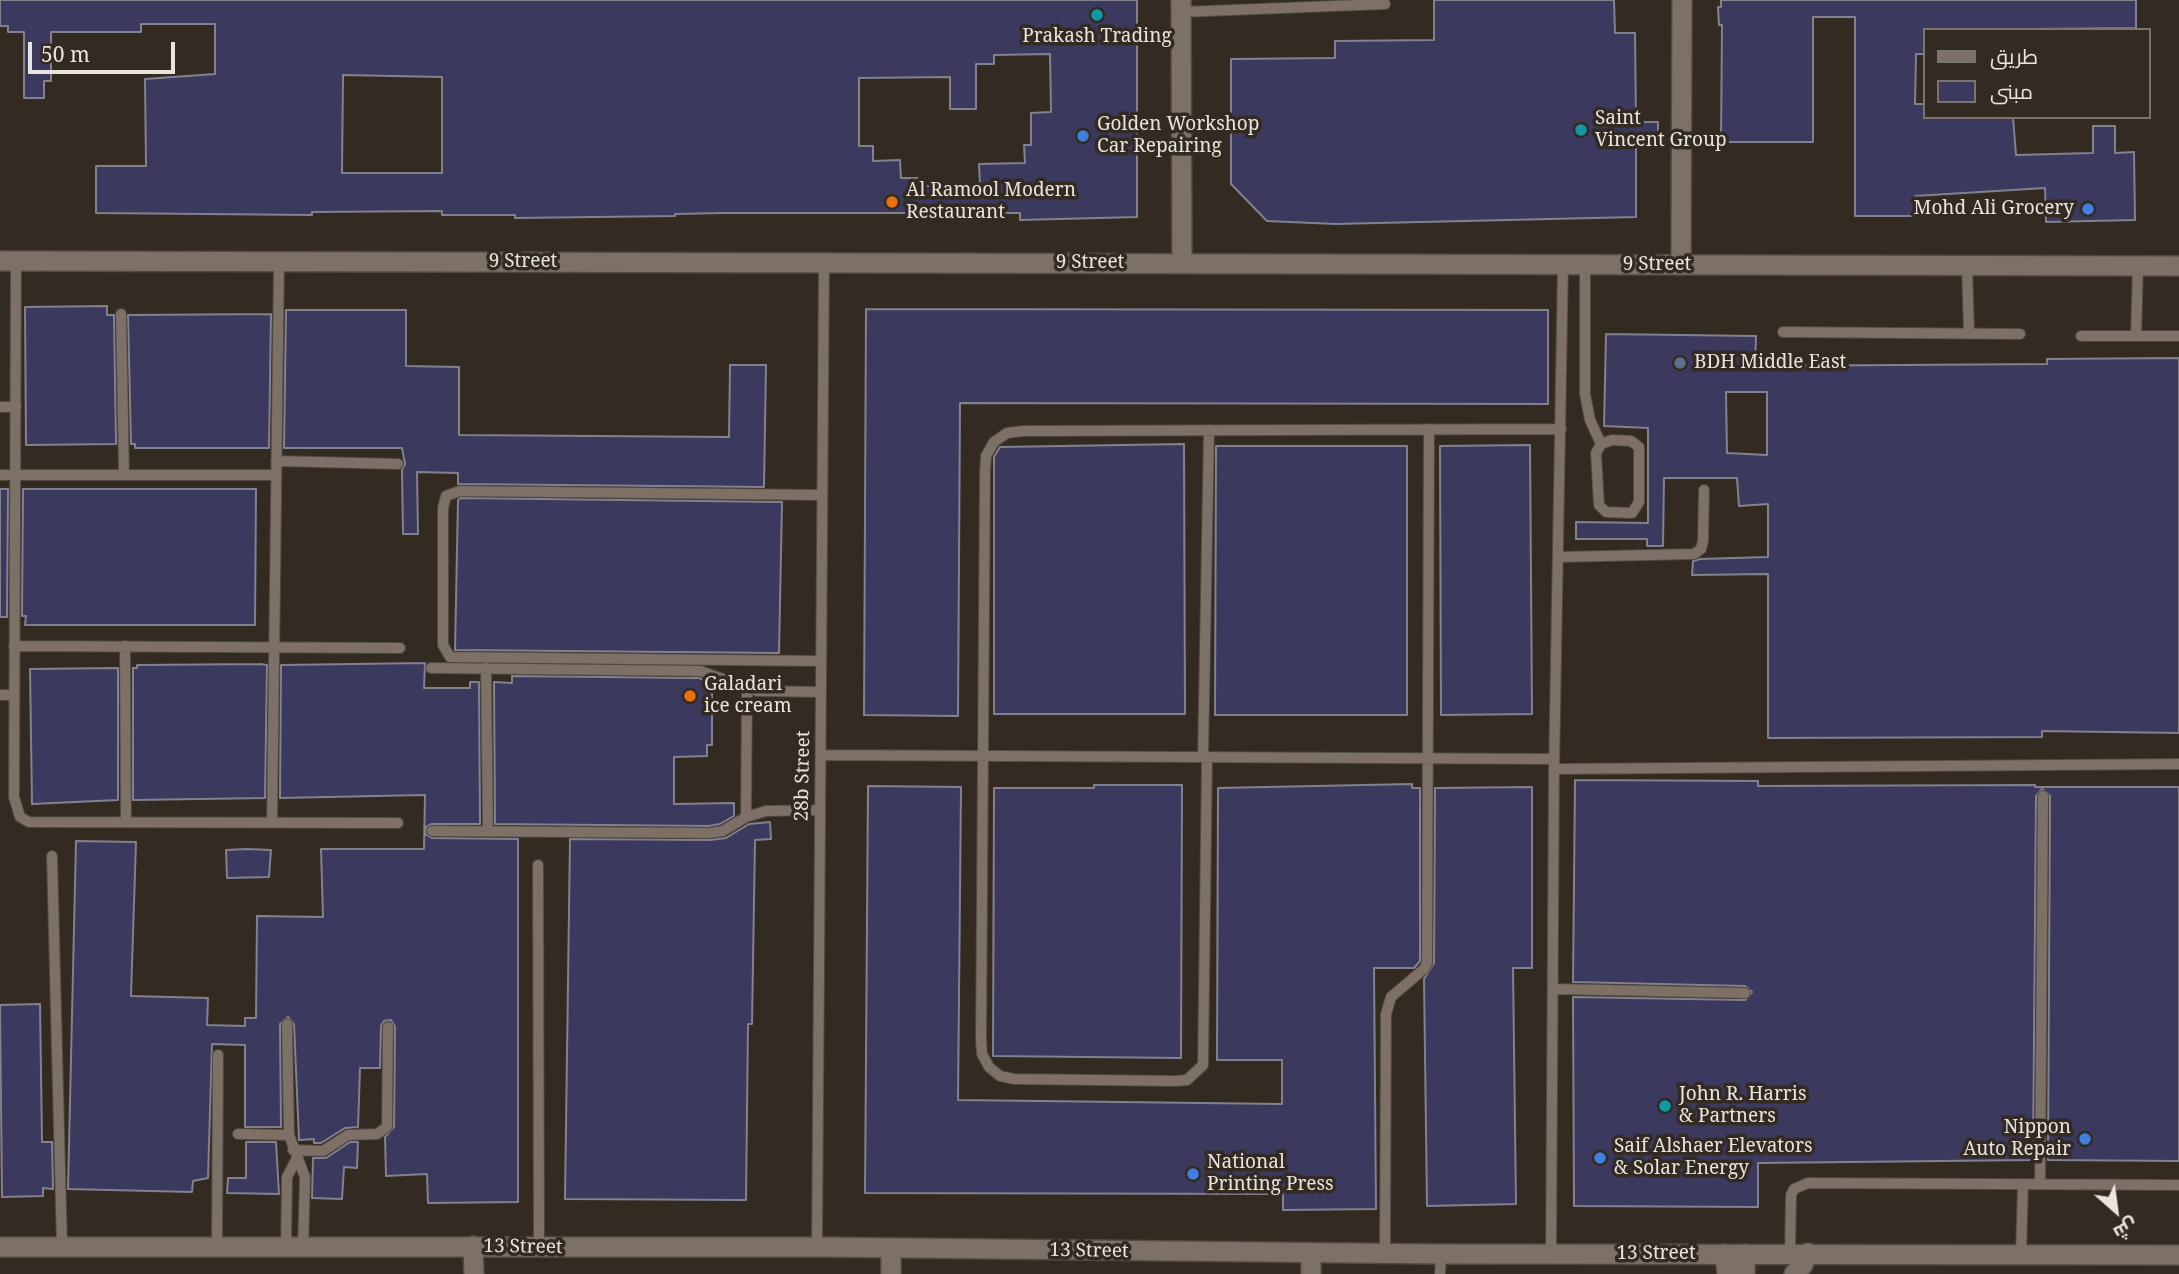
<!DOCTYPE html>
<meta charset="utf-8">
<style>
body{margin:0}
#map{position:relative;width:2179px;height:1274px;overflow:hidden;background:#332a22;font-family:"Noto Serif",Cairo,serif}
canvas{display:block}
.legend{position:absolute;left:1923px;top:28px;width:228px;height:91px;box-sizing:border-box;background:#332a22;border:2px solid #7c746e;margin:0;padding:9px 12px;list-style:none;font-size:21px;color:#eae4df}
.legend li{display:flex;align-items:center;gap:14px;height:35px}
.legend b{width:35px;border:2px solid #7c746e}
.north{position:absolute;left:2081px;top:1176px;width:70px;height:70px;-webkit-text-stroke:5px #332a22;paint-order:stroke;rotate:152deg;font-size:19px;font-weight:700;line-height:28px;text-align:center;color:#eae4df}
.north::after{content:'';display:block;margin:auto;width:24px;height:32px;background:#eae4df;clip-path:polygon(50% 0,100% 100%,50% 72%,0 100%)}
.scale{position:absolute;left:28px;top:42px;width:147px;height:32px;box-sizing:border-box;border:4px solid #eae4df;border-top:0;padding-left:9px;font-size:21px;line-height:24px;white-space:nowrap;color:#eae4df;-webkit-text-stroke:5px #332a22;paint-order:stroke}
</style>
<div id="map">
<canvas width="2179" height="1274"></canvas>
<ul class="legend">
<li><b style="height:9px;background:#7c7067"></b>طريق</li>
<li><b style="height:19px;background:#3b395e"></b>مبنى</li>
</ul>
<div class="north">ش</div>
<div class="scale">50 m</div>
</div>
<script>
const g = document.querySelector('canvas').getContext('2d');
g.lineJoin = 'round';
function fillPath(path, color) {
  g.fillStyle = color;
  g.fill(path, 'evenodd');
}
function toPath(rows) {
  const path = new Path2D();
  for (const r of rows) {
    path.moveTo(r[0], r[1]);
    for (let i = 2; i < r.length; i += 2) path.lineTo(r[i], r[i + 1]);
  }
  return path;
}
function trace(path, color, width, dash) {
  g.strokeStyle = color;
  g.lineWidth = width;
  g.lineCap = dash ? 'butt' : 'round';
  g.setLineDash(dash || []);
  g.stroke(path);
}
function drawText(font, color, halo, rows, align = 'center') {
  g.font = font + ' "Noto Serif",serif';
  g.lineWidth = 7;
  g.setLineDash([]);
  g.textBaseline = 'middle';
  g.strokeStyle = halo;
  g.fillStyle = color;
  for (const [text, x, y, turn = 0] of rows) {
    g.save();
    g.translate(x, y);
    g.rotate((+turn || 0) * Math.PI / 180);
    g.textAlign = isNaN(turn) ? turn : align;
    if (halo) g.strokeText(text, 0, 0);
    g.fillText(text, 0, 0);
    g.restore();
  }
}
const building = toPath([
 [0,0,1137,0,1137,217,1020,220,1020,213,723,213,675,214,675,216,515,218,515,215,442,215,442,211,312,212,312,215,96,213,96,166,146,166,145,79,215,74,215,24,141,24,141,32,51,32,51,81,44,81,44,98,24,98,24,32,8,32,8,26,0,26,0,0],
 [1050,54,1051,112,1031,113,1031,145,1024,145,1025,163,979,164,980,186,919,186,918,178,901,178,900,160,873,161,873,146,859,146,859,78,950,77,950,109,976,109,976,64,994,64,994,55,1050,54],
 [343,75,442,77,442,173,342,173,343,75],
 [1434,0,1614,0,1615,33,1635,33,1636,122,1658,122,1658,139,1636,139,1636,217,1335,224,1267,221,1231,184,1231,59,1335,58,1335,41,1434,40,1434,0],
 [1721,0,2136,0,2136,28,1925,30,1925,54,1916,54,1915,104,1925,104,1925,117,2013,117,2016,155,2093,153,2093,126,2115,126,2115,153,2134,152,2135,220,2046,222,2045,188,1915,196,1915,216,1855,216,1855,17,1813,17,1813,142,1721,142,1722,25,1719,25,1718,7,1721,7,1721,0],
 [107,306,107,315,114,315,116,444,26,445,25,307,107,306],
 [866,309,1548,310,1548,404,960,403,958,716,864,715,866,309],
 [286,310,406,310,406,366,459,367,459,435,729,437,730,365,766,365,764,487,458,484,458,473,417,472,418,534,403,534,402,470,405,464,402,448,284,448,286,310],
 [271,314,269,448,135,448,135,444,131,444,128,315,271,314],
 [1606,334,1756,336,1755,366,2047,364,2047,359,2179,358,2179,733,2042,731,2042,737,1768,738,1768,574,1692,575,1693,561,1700,559,1768,557,1768,504,1739,506,1737,478,1664,478,1663,546,1647,546,1647,539,1576,539,1576,522,1648,523,1648,428,1604,426,1606,334],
 [1726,392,1767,392,1767,455,1727,453,1726,392],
 [1184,444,1185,714,994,714,994,457,1000,447,1184,444],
 [1530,445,1532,714,1441,715,1440,446,1530,445],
 [1216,446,1407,446,1407,715,1215,715,1216,446],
 [0,489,8,489,7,617,0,617,0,489],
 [23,489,256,489,255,625,25,625,26,616,22,616,23,489],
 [461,498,782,502,779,653,455,650,458,500,461,498],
 [425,663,424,688,470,688,470,682,479,682,480,824,431,824,426,827,425,834,432,838,518,839,518,1202,428,1203,427,1174,386,1176,385,1137,394,1127,395,1027,391,1020,384,1021,381,1026,380,1068,360,1068,358,1127,345,1128,321,1143,314,1143,314,1139,299,1140,294,1024,288,1017,280,1024,281,1127,245,1127,245,1045,212,1044,208,1178,193,1181,192,1192,68,1189,76,841,136,842,131,996,208,998,207,1025,245,1026,245,1018,256,1018,257,916,323,917,321,849,424,849,425,795,280,798,281,665,425,663],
 [260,664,267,665,265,798,133,800,133,668,137,668,137,665,260,664],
 [118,668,118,800,32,804,30,669,118,668],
 [512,676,699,678,708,682,708,685,712,685,712,745,707,745,707,756,674,757,674,804,734,803,734,816,720,824,709,826,495,824,494,682,512,683,512,676],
 [1575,780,1758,781,1758,786,2035,785,2035,787,2179,787,2179,1161,2048,1160,2050,796,2042,789,2036,796,2033,1160,1758,1163,1758,1207,1574,1206,1573,997,1745,1000,1752,992,1745,986,1573,982,1575,780],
 [1412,784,1412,788,1420,788,1420,961,1414,968,1374,968,1376,1209,1283,1210,1283,1194,865,1193,868,786,961,787,958,1100,1282,1104,1282,1060,1217,1060,1218,788,1412,784],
 [1094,785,1182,785,1181,1058,993,1056,994,788,1094,788,1094,785],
 [1532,787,1532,968,1513,968,1516,1204,1427,1206,1424,979,1434,963,1435,788,1532,787],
 [770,822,771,839,755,840,752,1024,748,1024,746,1200,565,1199,570,839,710,840,726,838,749,824,770,822],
 [247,849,271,850,269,877,227,878,226,850,247,849],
 [40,1004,42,1142,52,1142,53,1189,43,1188,43,1196,2,1197,0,1005,40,1004],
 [246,1142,276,1142,279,1194,227,1193,228,1178,246,1178,246,1142],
 [350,1142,358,1142,357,1168,344,1167,342,1199,312,1198,313,1158,326,1158,350,1142]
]);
fillPath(building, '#3b395e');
trace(building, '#82828f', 2);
const service = toPath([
 [1181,12,1385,4],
 [16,261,14,797,20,817,29,822,398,823],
 [1585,264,1585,394,1590,420,1601,444],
 [1967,265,1969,334],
 [121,314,124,475],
 [1783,332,2020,334],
 [2081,336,2179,336],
 [2136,336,2138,266],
 [0,407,16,407],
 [1612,440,1631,441,1639,447,1639,502,1632,513,1606,512,1599,505,1596,453,1601,444,1612,440],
 [276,461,398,464],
 [0,475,276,475],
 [1560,557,1694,554,1701,549,1703,541,1704,490],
 [14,646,400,648],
 [125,646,126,822],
 [819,661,450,657,443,645,443,508,446,496,460,491,820,495],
 [431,668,700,671,757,691,821,692],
 [486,668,488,831],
 [0,695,14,695],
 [821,755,1554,759],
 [1203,757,1209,430],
 [1207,757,1203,1065,1187,1080,1176,1081,1014,1079,1000,1076,989,1067,982,1054,981,1040,985,472,986,456,994,442,1007,433,1023,431,1561,429],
 [1554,769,2179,764],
 [746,817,747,687],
 [272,823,279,261],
 [432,831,710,833,723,831,746,817,766,811,820,810],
 [52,856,62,1247],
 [538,865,539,1247],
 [1555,989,1745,993],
 [287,1024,289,1135,305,1177,303,1249],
 [238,1134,289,1135],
 [293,1150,323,1151,348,1135,377,1134,387,1127,388,1027],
 [2040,1184,2043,796],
 [817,1247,824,263],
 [217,1248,218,1055],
 [286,1248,287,1177,297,1158],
 [1385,1254,1386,1014,1391,997,1424,969,1427,963,1429,429],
 [1551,1254,1554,769,1563,264],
 [1790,1254,1791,1195,1794,1189,1808,1183,2179,1185],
 [2021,1255,2023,1184],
 [1440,1274,1441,1254]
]);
const minor = toPath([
 [1181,0,1182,263],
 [1681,265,1682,0],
 [473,1246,474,1274],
 [891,1249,891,1274],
 [1725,1254,1727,1274],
 [1311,1274,1311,1253],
 [1745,1274,1745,1254],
 [1794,1274,1803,1265,1808,1253]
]);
const tertiary = toPath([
 [0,261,2179,266],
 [0,1247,817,1247,1441,1254,2179,1255]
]);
trace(service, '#514942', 12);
trace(minor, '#514942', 22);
trace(tertiary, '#514942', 22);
trace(service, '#7c7067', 10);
trace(minor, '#7c7067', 19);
trace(tertiary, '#7c7067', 19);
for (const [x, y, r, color] of [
 [1097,15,7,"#0f9aa8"],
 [1581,130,7,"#0f9aa8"],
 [1083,136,7,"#3f7fe0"],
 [892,202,7,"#e8710a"],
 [2088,209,7,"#3f7fe0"],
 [1680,363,7,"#5c6f8a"],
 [690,696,7,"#e8710a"],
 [1665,1106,7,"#0f9aa8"],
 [2085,1139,7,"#3f7fe0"],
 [1600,1158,7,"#3f7fe0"],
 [1193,1174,7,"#3f7fe0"]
]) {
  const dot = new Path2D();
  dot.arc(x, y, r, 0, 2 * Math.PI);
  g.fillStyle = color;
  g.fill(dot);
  trace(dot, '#332a22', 2.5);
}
drawText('19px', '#eae4df', '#332a22', [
 ["Prakash Trading",1097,37,"center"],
 ["Saint",1595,119],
 ["Vincent Group",1595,141],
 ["Golden Workshop",1097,125],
 ["Car Repairing",1097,147],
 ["Al Ramool Modern",906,191],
 ["Restaurant",906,213],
 ["Mohd Ali Grocery",2074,209,"right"],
 ["BDH Middle East",1694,363],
 ["Galadari",704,685],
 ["ice cream",704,707],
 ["John R. Harris",1679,1095],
 ["& Partners",1679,1117],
 ["Nippon",2071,1128,"right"],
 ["Auto Repair",2071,1150,"right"],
 ["Saif Alshaer Elevators",1614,1147],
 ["& Solar Energy",1614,1169],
 ["National",1207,1163],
 ["Printing Press",1207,1185]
], 'left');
drawText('19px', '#eae4df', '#332a22', [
 ["9 Street",523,262],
 ["9 Street",1090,263],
 ["9 Street",1657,265],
 ["28b Street",803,776,-89],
 ["13 Street",523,1247,1],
 ["13 Street",1089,1251,1],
 ["13 Street",1656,1254]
]);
</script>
